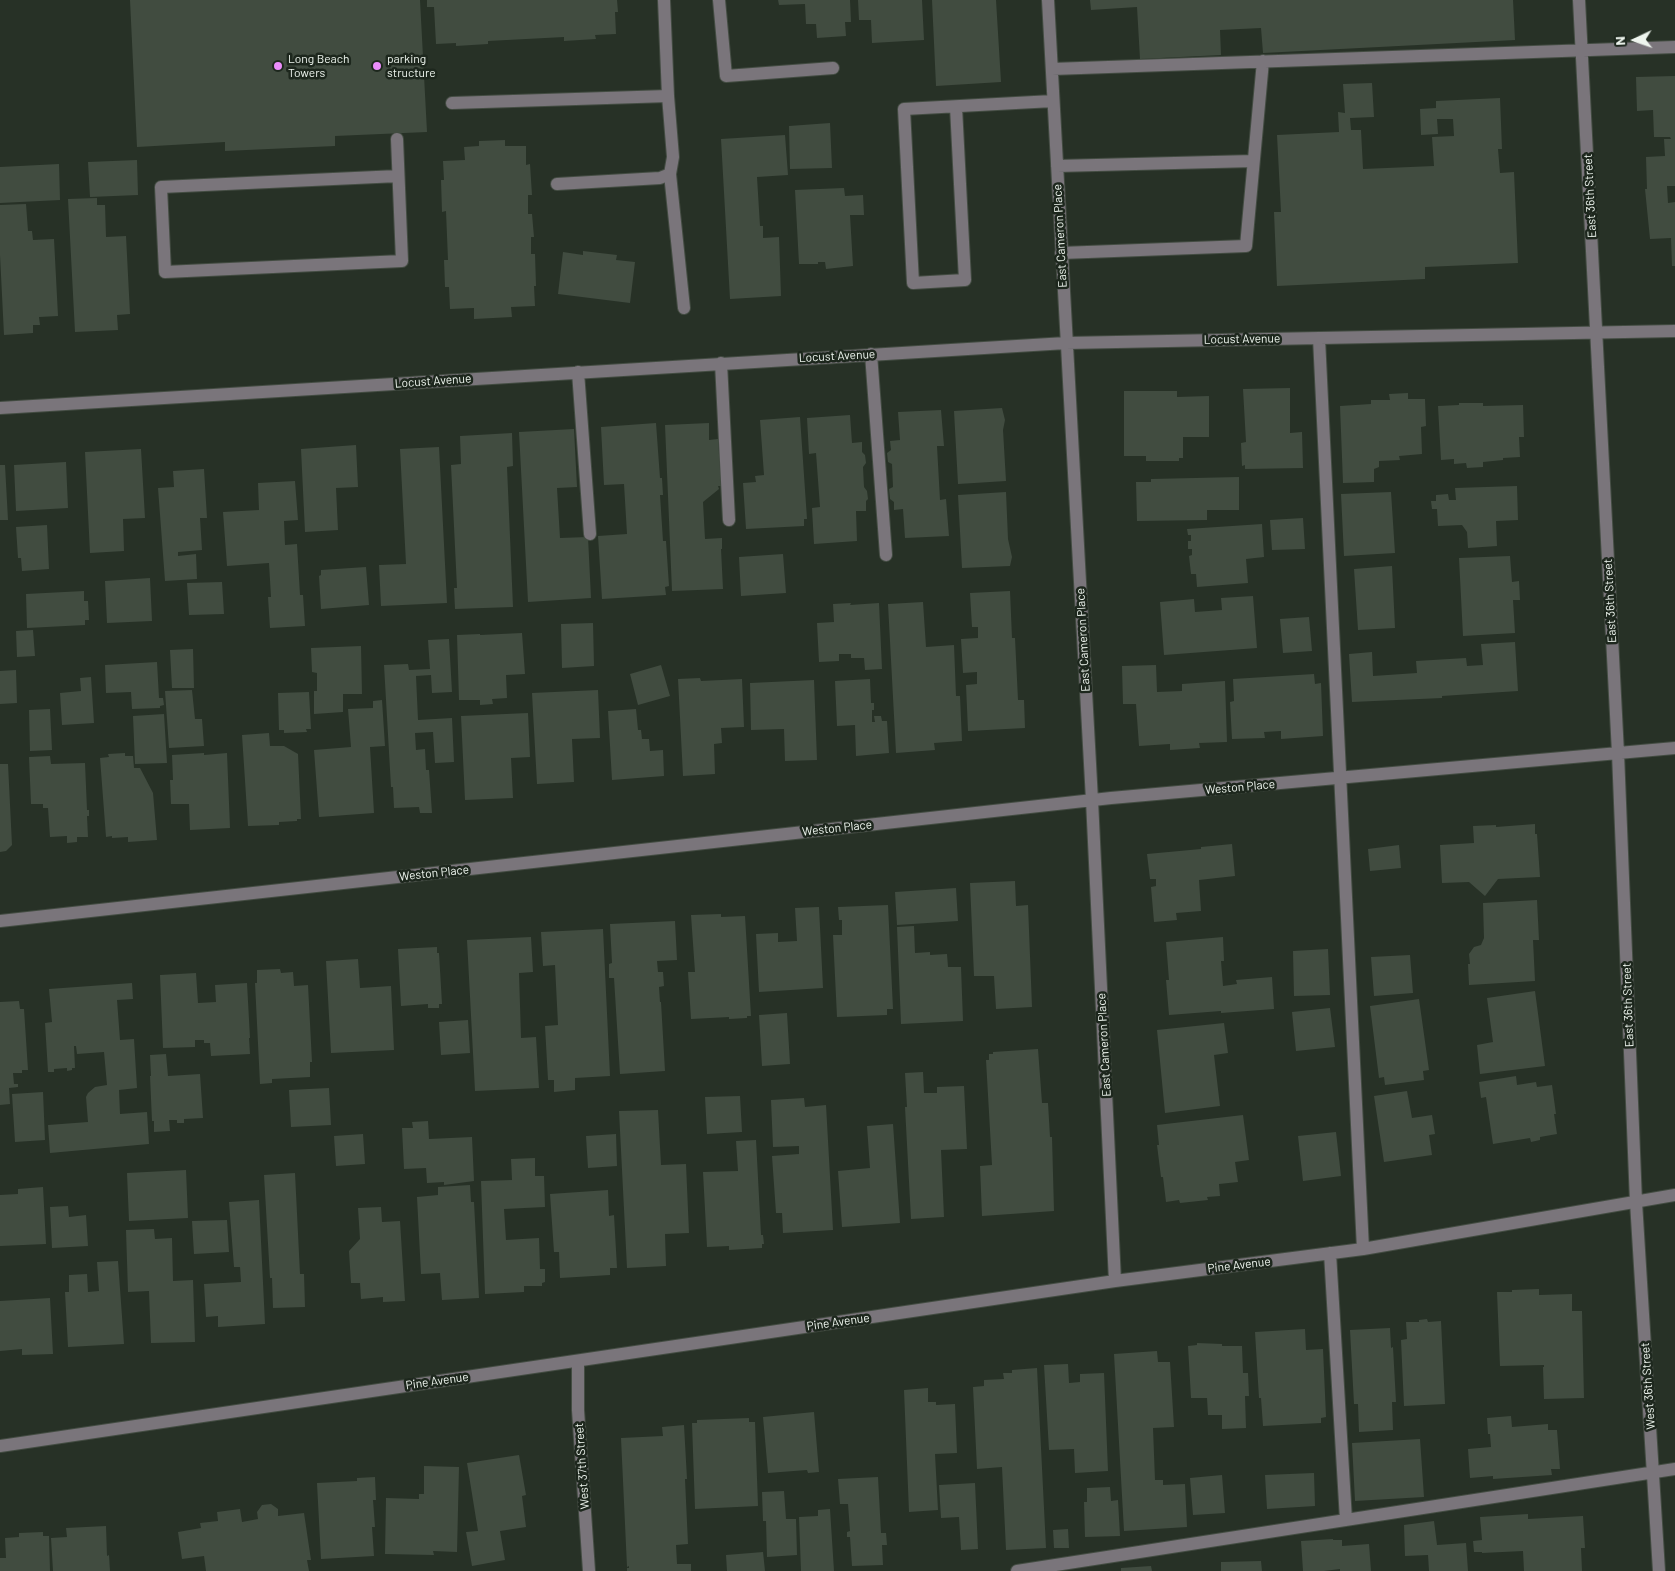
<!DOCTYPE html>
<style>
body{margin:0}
#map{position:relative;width:1675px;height:1571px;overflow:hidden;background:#273126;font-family:Barlow,sans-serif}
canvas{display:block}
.north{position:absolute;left:1610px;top:15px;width:50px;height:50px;-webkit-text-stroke:4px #1d271d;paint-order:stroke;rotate:267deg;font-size:14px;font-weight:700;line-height:20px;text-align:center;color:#eef5ee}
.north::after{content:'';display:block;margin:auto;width:18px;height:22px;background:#eef5ee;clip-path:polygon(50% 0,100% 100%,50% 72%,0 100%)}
</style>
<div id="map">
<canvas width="1675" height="1571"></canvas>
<div class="north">N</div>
</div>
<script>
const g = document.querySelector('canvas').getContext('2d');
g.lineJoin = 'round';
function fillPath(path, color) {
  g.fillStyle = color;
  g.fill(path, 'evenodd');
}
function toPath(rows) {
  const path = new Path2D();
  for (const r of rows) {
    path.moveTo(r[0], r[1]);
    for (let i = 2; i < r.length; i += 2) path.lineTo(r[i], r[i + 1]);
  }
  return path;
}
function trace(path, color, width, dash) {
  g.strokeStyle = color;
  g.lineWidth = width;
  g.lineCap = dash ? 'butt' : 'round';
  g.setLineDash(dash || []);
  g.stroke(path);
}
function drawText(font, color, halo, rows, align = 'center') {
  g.font = font + ' Barlow,sans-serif';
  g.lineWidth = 5;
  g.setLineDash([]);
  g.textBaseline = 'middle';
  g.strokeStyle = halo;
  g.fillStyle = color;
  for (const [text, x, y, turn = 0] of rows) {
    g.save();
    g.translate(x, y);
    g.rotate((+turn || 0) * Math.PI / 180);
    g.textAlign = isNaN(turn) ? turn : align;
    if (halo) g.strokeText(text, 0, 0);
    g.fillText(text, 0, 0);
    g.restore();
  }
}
fillPath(toPath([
 [130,0,420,0,427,132,335,136,335,146,225,151,225,142,137,147],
 [427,0,617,0,618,12,615,12,616,34,595,35,596,39,564,41,564,37,488,41,488,44,456,46,456,43,436,44,434,7,427,7],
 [778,0,850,0,851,22,845,22,846,36,817,38,816,24,806,24,805,4,779,5],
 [858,0,922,0,924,40,872,43,871,20,859,20],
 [932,0,996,0,1001,82,936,86],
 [1090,0,1513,0,1515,40,1263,53,1261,28,1220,30,1221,55,1140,59,1137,7,1091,10],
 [1675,76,1675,186,1667,186,1668,203,1675,202,1675,266,1672,266,1671,238,1650,239,1645,189,1647,189,1646,157,1665,156,1664,139,1671,139,1670,137,1654,137,1653,110,1637,111,1636,77],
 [1372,83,1374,117,1350,118,1351,130,1361,130,1363,169,1434,166,1432,137,1454,136,1453,119,1437,119,1438,134,1421,135,1420,109,1436,108,1436,101,1500,98,1502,149,1498,149,1500,173,1514,172,1518,263,1425,267,1425,279,1277,286,1274,212,1281,212,1277,135,1339,132,1338,112,1345,113,1343,84],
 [830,123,832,168,790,169,789,126],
 [785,135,788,175,757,177,760,226,763,226,763,238,779,237,781,296,730,299,721,139],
 [505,140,505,146,526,146,526,165,530,164,532,195,528,195,528,214,532,214,534,237,531,237,531,254,535,254,536,286,534,286,535,306,511,307,512,317,474,319,474,308,450,309,449,287,445,287,444,260,448,260,446,211,442,212,441,180,444,180,443,161,465,160,464,147,479,146,479,141],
 [137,160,138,195,90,197,88,162],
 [59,164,60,200,0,203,0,167],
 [844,188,845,196,863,195,864,215,850,215,853,266,826,269,825,262,818,262,818,264,799,264,795,190],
 [97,198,97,205,105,205,106,237,126,236,130,314,117,315,118,330,75,332,68,199],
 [26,204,28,231,32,231,33,240,54,239,58,316,39,317,40,325,33,325,33,333,4,335,0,255,0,205],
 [583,251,617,255,616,260,635,262,630,303,558,294,563,252,583,255],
 [1290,388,1290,433,1302,432,1303,468,1245,469,1245,465,1242,466,1241,443,1246,442,1243,389],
 [1124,391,1177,391,1177,397,1209,396,1209,437,1183,437,1183,458,1179,458,1179,461,1146,461,1146,456,1124,456],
 [1408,393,1408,399,1425,399,1426,426,1421,427,1422,454,1399,456,1400,460,1379,461,1379,467,1374,469,1374,482,1343,483,1340,406,1371,404,1371,400,1390,400,1389,394],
 [1459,403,1483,403,1483,406,1523,405,1524,437,1519,437,1520,457,1503,458,1503,460,1483,462,1483,467,1467,468,1466,463,1454,464,1454,459,1441,460,1438,406,1459,405],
 [1002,408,1005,420,1003,430,1006,481,958,484,954,411],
 [941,410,944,446,937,446,940,500,946,499,949,536,905,538,903,509,894,510,894,502,890,499,889,489,893,487,892,464,888,462,887,453,891,450,890,441,900,440,898,412],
 [850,415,852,443,862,442,862,452,865,455,866,463,863,467,864,487,867,491,868,499,866,501,866,511,856,511,857,541,814,544,812,508,820,507,816,453,809,454,807,418],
 [800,417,807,519,804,519,804,526,746,529,743,483,756,482,755,476,764,475,760,420],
 [656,423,660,478,662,478,663,495,660,495,663,541,666,541,669,586,665,587,666,595,602,599,598,536,627,534,624,484,604,485,601,427],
 [709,423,709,440,718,439,721,486,718,486,719,489,703,502,705,539,722,538,722,549,721,549,723,589,672,591,665,425],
 [574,429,577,487,557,488,560,538,588,537,591,598,528,602,519,432],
 [512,433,513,466,507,467,513,607,455,609,454,588,457,588,451,465,461,464,460,436],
 [356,445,358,487,336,488,338,530,305,532,301,449],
 [439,447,447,603,381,606,379,565,406,564,400,449],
 [141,449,145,518,123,519,124,551,90,553,85,452],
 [66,462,68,508,16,511,14,465],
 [0,465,5,465,8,520,0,520],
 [204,469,207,518,200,518,202,550,178,552,178,556,196,554,197,579,165,581,158,488,174,487,173,471],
 [1239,477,1239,510,1207,510,1207,520,1137,521,1136,482,1151,482,1151,479],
 [295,481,298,520,284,521,285,545,297,544,300,595,303,595,305,626,270,628,268,597,271,597,269,563,227,566,223,512,259,510,258,483],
 [1517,486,1518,520,1496,521,1497,546,1468,548,1467,532,1462,525,1438,526,1437,509,1432,509,1431,501,1436,501,1436,495,1448,494,1449,500,1456,500,1455,488],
 [1006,492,1008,539,1012,557,1010,566,962,568,958,495],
 [1391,492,1395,553,1344,556,1341,494],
 [1303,518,1305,549,1272,550,1270,520],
 [1262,524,1264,557,1246,559,1248,583,1197,587,1196,574,1191,574,1189,556,1192,555,1192,549,1188,549,1188,541,1191,541,1191,535,1188,535,1187,529],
 [47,525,49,569,22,571,21,558,18,558,16,527],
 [783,554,786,593,741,596,739,557],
 [1510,556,1512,582,1519,581,1520,600,1513,600,1515,633,1463,636,1459,558],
 [1392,566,1395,628,1358,630,1354,569],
 [366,567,369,605,321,609,319,576,321,575,321,570],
 [150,578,152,621,107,623,105,581],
 [222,582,224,614,189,615,187,583],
 [84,591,84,601,88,601,89,620,85,620,85,625,27,628,26,594],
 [1010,591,1012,638,1015,638,1018,700,1024,700,1025,728,968,731,966,685,977,684,977,672,963,673,961,639,978,638,978,627,972,627,970,593],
 [1253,596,1257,648,1164,655,1160,602,1194,599,1195,612,1222,610,1221,598],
 [923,602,926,647,954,645,956,696,960,696,962,741,934,743,935,750,896,753,888,604],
 [851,603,850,605,879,603,882,669,865,670,864,658,851,658,851,654,839,654,839,661,819,662,817,623,834,622,833,604],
 [1309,617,1312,651,1283,653,1280,619],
 [593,623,594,666,562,668,561,624],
 [33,630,35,656,17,657,16,631],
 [522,633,525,674,506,675,507,698,492,699,493,704,480,705,480,700,459,700,457,635,480,634,480,635],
 [449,639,452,692,432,693,431,675,416,676,418,720,452,718,454,762,435,763,433,732,415,733,416,750,425,749,426,770,429,770,432,813,420,813,419,807,394,808,393,787,391,787,384,665,408,664,409,670,430,669,428,640],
 [1515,642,1518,691,1442,696,1442,698,1352,702,1349,654,1372,652,1373,676,1417,673,1416,661,1466,658,1467,666,1483,665,1481,644],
 [361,646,362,694,343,694,343,712,314,714,314,691,317,691,317,673,312,672,311,648],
 [193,649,194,688,172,688,170,650],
 [157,662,159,698,163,698,164,705,160,706,160,708,132,709,131,692,106,693,105,665],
 [661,665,670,696,638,705,630,674],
 [1156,665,1157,692,1182,691,1182,684,1225,681,1227,742,1199,743,1200,748,1170,750,1170,744,1139,746,1136,704,1123,704,1122,666],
 [16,670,17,703,0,704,0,671],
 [1314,674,1315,684,1321,683,1323,736,1281,739,1281,731,1264,732,1265,738,1232,739,1230,702,1234,701,1233,679],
 [91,677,94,723,62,725,60,693,81,691,80,678],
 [700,678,701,681,742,679,744,727,721,728,722,743,714,744,715,774,683,776,678,679],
 [870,679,871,703,874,703,874,710,872,710,872,722,875,722,874,716,881,716,882,721,887,721,889,753,856,756,855,725,837,726,835,681],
 [814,680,817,760,785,761,784,729,751,730,750,683],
 [192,690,195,719,202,719,204,746,169,748,165,691],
 [598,690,600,738,572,739,574,782,537,784,532,693],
 [309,692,311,729,306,729,307,732,284,733,284,730,279,730,278,693],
 [382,700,385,746,370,747,374,813,319,817,314,750,351,747,348,709,373,708,373,701],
 [50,709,52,750,30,751,29,710],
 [636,709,638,730,641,730,642,739,649,739,650,751,663,750,664,776,612,780,608,711],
 [528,713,530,757,511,758,513,798,465,800,461,716],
 [164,714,167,763,135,764,133,716],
 [269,733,270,746,284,746,298,754,301,819,297,819,297,821,279,822,279,825,248,826,242,735],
 [125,753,125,756,133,756,134,768,140,768,153,793,157,840,128,842,128,837,112,838,112,836,106,837,100,758,109,757,108,754],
 [204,753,204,755,227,753,230,828,190,830,189,804,171,804,170,780,173,780,172,755],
 [50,756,51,764,85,763,87,810,89,810,89,816,87,816,88,837,77,837,77,842,67,843,67,836,50,837,48,808,43,808,43,804,31,804,29,757],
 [0,764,8,764,12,845,6,851,0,852],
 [1535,824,1535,834,1537,834,1540,877,1498,879,1485,896,1469,882,1442,883,1440,845,1474,843,1473,826,1496,825,1496,827],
 [1232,844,1235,876,1199,880,1201,911,1176,913,1177,920,1154,922,1151,887,1156,886,1156,879,1150,879,1147,854,1201,849,1201,847],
 [1399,845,1401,868,1370,871,1368,849],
 [1015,881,1016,906,1028,905,1032,1007,996,1009,994,976,974,976,970,883],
 [956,888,958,921,897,925,895,892],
 [1537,900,1539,940,1533,940,1535,981,1469,985,1468,964,1470,964,1469,954,1474,947,1481,945,1484,938,1483,903],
 [888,905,893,1009,887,1009,887,1015,837,1017,833,935,842,935,842,920,839,920,838,907],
 [819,907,823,988,759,992,756,934,778,933,778,942,797,941,795,908],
 [721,914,721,917,745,916,751,1016,747,1016,747,1018,729,1019,729,1017,691,1019,688,972,695,972,691,915],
 [675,921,677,960,657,961,658,972,663,972,664,986,659,987,660,1002,661,1002,665,1071,620,1074,614,978,609,978,609,964,612,963,610,924],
 [914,926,915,953,930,952,930,955,947,954,948,967,961,967,963,1021,901,1024,897,927],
 [603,929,610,1076,575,1078,575,1090,554,1092,554,1080,548,1080,545,1026,558,1025,555,965,543,966,541,932],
 [531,937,533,972,519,973,521,1038,536,1037,539,1088,475,1091,467,940],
 [1223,937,1224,961,1221,961,1223,986,1237,984,1236,980,1272,977,1274,1009,1221,1013,1221,1011,1169,1015,1166,980,1169,980,1166,942],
 [437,947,437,953,439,953,442,1004,439,1004,439,1008,428,1008,428,1004,401,1006,398,949],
 [1328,949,1330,995,1294,996,1293,951],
 [1410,955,1413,993,1374,996,1371,957],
 [358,959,360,988,391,986,394,1050,331,1053,326,961],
 [280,969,281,973,293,972,294,986,308,985,312,1062,310,1062,310,1077,272,1079,272,1083,260,1084,255,983,257,983,257,970],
 [196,973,198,1003,216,1002,215,985,247,983,250,1038,249,1038,250,1054,211,1056,210,1043,204,1043,204,1040,195,1040,195,1047,163,1048,160,975],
 [132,983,133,999,117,1000,120,1040,134,1039,137,1088,119,1090,120,1114,147,1112,149,1144,50,1153,48,1125,88,1122,86,1097,88,1093,95,1087,107,1085,104,1052,77,1054,76,1046,74,1046,75,1068,72,1068,72,1070,67,1071,67,1068,54,1069,54,1072,48,1072,45,1023,52,1022,49,989],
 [1535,991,1545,1066,1480,1074,1477,1045,1493,1042,1487,998],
 [1419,999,1429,1070,1423,1071,1424,1080,1385,1085,1384,1077,1379,1078,1370,1006],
 [19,1001,20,1009,24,1009,28,1070,22,1070,22,1073,13,1073,14,1084,18,1084,18,1087,9,1088,10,1104,0,1105,0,1002],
 [1330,1008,1335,1047,1296,1051,1292,1012],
 [787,1013,790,1064,762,1066,759,1015],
 [468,1020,470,1053,441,1055,439,1022],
 [1224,1023,1228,1053,1214,1055,1220,1106,1165,1113,1157,1030],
 [1038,1049,1042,1103,1048,1103,1050,1137,1052,1137,1054,1211,982,1216,980,1166,992,1165,986,1060,989,1060,989,1054,993,1054,993,1052],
 [166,1054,168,1076,200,1074,203,1118,184,1119,184,1123,177,1123,177,1120,169,1120,170,1131,154,1132,154,1121,152,1121,150,1076,151,1076,150,1055],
 [923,1072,924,1093,937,1093,937,1087,964,1086,967,1149,941,1150,944,1217,911,1219,905,1107,907,1107,905,1073],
 [1516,1076,1517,1085,1536,1082,1537,1087,1552,1085,1556,1114,1554,1114,1557,1134,1540,1137,1540,1140,1531,1142,1530,1138,1493,1144,1486,1097,1481,1098,1479,1082],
 [329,1088,331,1125,291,1127,289,1090],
 [1407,1091,1412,1118,1432,1115,1435,1134,1429,1135,1432,1155,1384,1162,1374,1096],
 [43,1092,45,1140,15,1142,12,1094],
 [740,1096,742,1132,707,1134,705,1097],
 [804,1098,805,1107,826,1105,833,1230,783,1233,782,1213,776,1213,772,1156,799,1154,799,1146,773,1147,771,1100],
 [658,1110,661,1165,686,1164,689,1233,665,1234,666,1266,627,1268,619,1111],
 [1243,1115,1249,1160,1235,1162,1238,1182,1219,1184,1220,1196,1207,1197,1208,1200,1180,1203,1179,1200,1166,1202,1163,1177,1161,1177,1157,1145,1159,1145,1157,1125],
 [428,1121,429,1139,472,1137,474,1181,444,1185,444,1182,427,1183,426,1168,404,1169,402,1128,413,1128,412,1122],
 [893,1124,900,1223,842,1227,838,1171,870,1168,867,1126],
 [1336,1132,1341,1176,1303,1181,1298,1136],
 [363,1134,365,1164,336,1166,334,1136],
 [616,1134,617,1166,588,1168,586,1136],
 [756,1140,761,1235,763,1235,764,1244,762,1244,762,1248,729,1250,729,1246,707,1247,703,1172,738,1171,736,1141],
 [535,1158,535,1176,544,1176,545,1207,504,1209,506,1240,539,1238,540,1269,545,1269,545,1282,542,1283,542,1286,524,1286,524,1292,485,1294,481,1181,512,1180,511,1159],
 [186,1170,188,1218,129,1221,127,1173],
 [295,1173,300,1274,304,1274,305,1307,273,1308,272,1278,270,1278,264,1175],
 [470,1185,471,1202,474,1202,479,1298,442,1300,440,1273,421,1274,417,1197,438,1195,438,1187],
 [43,1187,46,1244,0,1246,0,1195,18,1194,18,1189],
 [608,1190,609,1216,614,1215,617,1268,610,1268,610,1275,560,1278,559,1252,554,1252,550,1194],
 [259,1200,265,1324,218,1327,218,1316,206,1317,204,1284,241,1282,240,1267,234,1267,229,1202],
 [68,1206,69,1217,86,1215,88,1246,52,1248,50,1207],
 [381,1207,382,1222,400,1221,405,1301,383,1302,383,1297,361,1299,360,1283,351,1283,349,1251,360,1239,358,1208],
 [227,1220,229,1252,194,1254,192,1221],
 [154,1229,155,1239,172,1238,173,1281,193,1280,195,1342,151,1343,149,1291,128,1292,126,1230],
 [118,1261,124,1344,68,1347,65,1292,69,1292,69,1275,87,1274,88,1292,99,1291,97,1262],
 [1539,1289,1539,1295,1572,1294,1572,1311,1582,1311,1584,1398,1544,1399,1543,1367,1544,1367,1544,1365,1500,1366,1497,1292,1512,1292,1512,1290],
 [50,1298,53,1354,22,1355,22,1349,0,1351,0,1301],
 [1427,1319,1428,1322,1441,1321,1445,1404,1404,1406,1401,1340,1407,1339,1406,1322,1419,1322,1419,1320],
 [1390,1328,1391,1348,1393,1347,1396,1402,1392,1402,1393,1430,1359,1432,1358,1404,1354,1404,1350,1330],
 [1305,1329,1306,1350,1323,1349,1326,1417,1321,1418,1321,1423,1263,1426,1261,1398,1259,1398,1255,1332],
 [1197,1343,1222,1344,1222,1346,1242,1346,1243,1373,1248,1373,1249,1396,1245,1396,1246,1428,1222,1429,1222,1415,1208,1415,1207,1398,1191,1398,1188,1346,1197,1345],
 [1157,1351,1158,1362,1170,1362,1174,1427,1153,1428,1155,1480,1163,1480,1163,1485,1185,1484,1187,1527,1124,1531,1114,1354],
 [1068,1364,1069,1383,1080,1382,1080,1374,1104,1373,1108,1471,1075,1473,1074,1449,1049,1450,1044,1365],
 [1037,1368,1046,1548,1006,1550,1002,1467,977,1469,973,1387,984,1386,984,1380,1004,1379,1003,1373,1012,1373,1012,1370],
 [928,1388,928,1402,936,1402,936,1405,955,1404,957,1453,935,1454,938,1510,909,1512,904,1390],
 [814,1412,819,1472,808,1473,807,1470,768,1473,763,1417],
 [1511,1416,1512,1427,1548,1424,1548,1430,1557,1430,1560,1469,1551,1469,1552,1475,1493,1479,1493,1476,1470,1478,1468,1449,1491,1447,1490,1434,1488,1434,1487,1418],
 [749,1418,749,1422,755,1422,758,1506,695,1509,692,1423,697,1423,697,1420],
 [684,1425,687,1479,685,1479,688,1544,676,1545,677,1564,691,1564,691,1571,627,1571,627,1568,629,1568,629,1566,627,1567,621,1438,663,1436,662,1427],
 [1420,1439,1424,1497,1355,1501,1352,1443],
 [519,1455,526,1495,522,1496,526,1527,500,1531,505,1560,472,1566,466,1532,478,1531,467,1463],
 [424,1466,459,1467,457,1552,433,1551,434,1555,385,1554,386,1498,419,1499,419,1494,424,1494],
 [1314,1473,1315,1506,1267,1509,1265,1475],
 [1222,1475,1225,1513,1193,1515,1190,1478],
 [375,1477,376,1500,373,1500,375,1527,372,1527,374,1556,321,1559,317,1483,357,1481,357,1478],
 [878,1477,881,1533,886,1533,887,1545,882,1545,883,1565,852,1566,850,1537,847,1537,847,1532,850,1531,848,1504,840,1504,838,1479],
 [975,1483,978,1549,961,1550,959,1517,941,1518,939,1485],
 [1110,1487,1111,1501,1118,1500,1120,1536,1085,1537,1084,1502,1087,1502,1087,1488],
 [784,1491,786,1519,796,1519,797,1555,767,1557,766,1521,763,1521,762,1492],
 [271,1504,278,1509,278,1516,304,1513,311,1560,307,1560,309,1571,206,1571,204,1556,182,1559,178,1532,201,1528,200,1523,218,1521,217,1512,240,1509,242,1522,258,1519,257,1512,262,1505],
 [830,1509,834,1571,801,1571,799,1517,818,1516,818,1510],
 [1528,1514,1528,1519,1583,1516,1585,1548,1581,1548,1582,1571,1524,1571,1523,1551,1482,1553,1482,1552,1474,1552,1473,1541,1482,1540,1480,1517],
 [1434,1521,1437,1545,1466,1543,1468,1571,1429,1571,1428,1555,1405,1556,1404,1525],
 [106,1526,107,1556,109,1555,110,1571,53,1571,51,1538,67,1537,66,1528],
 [1068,1529,1069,1548,1054,1548,1053,1530],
 [43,1532,43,1536,49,1536,50,1571,0,1571,0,1558,6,1558,5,1538,19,1537,19,1533],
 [1333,1539,1333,1540,1342,1540,1342,1546,1369,1544,1371,1571,1340,1571,1340,1569,1324,1571,1303,1571,1301,1541],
 [763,1552,765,1571,727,1571,726,1555],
 [1261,1561,1262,1571,1221,1571,1221,1562],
 [1151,1566,1152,1571,1121,1571,1121,1568]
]), '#414c40');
const minor = toPath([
 [719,0,726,76,833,68],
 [1048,0,1092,800,1115,1281],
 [1579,0,1618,753,1636,1202,1659,1571],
 [1052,69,1675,47],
 [452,103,668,96,664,0],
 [956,107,965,280,913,283,904,109,1053,101],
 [397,139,402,261,165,272,161,187,398,176],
 [1057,166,1253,161],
 [670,174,684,308],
 [557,184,660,178,670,174,673,157,668,96],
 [1061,253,1246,246,1263,61],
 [1319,338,1363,1249],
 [871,354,886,555],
 [721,363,729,520],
 [578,372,590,534],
 [0,408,1066,343,1675,331],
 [0,921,1111,798,1675,748],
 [1330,1253,1346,1520],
 [578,1361,578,1410,589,1571],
 [0,1446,1115,1281,1363,1249,1675,1195],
 [1017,1571,1675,1469]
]);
trace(minor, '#434c42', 14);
trace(minor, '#7a757b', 12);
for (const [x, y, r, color] of [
 [278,66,5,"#eb8dfb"],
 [377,66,5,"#eb8dfb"]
]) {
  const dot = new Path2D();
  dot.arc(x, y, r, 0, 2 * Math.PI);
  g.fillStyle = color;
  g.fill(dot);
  trace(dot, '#1d271d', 2);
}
drawText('12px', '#eef5ee', '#1d271d', [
 ["Long Beach",288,59],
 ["Towers",288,73],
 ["parking",387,59],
 ["structure",387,73]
], 'left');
drawText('12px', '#eef5ee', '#1d271d', [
 ["East 36th Street",1590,196,-93],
 ["East Cameron Place",1060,236,-93],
 ["Locust Avenue",1242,339,-1],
 ["Locust Avenue",837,356,-3],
 ["Locust Avenue",433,381,-4],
 ["East 36th Street",1610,601,-93],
 ["East Cameron Place",1083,640,-93],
 ["Weston Place",1240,787,-5],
 ["Weston Place",837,828,-6],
 ["Weston Place",434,873,-6],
 ["East 36th Street",1628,1005,-92],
 ["East Cameron Place",1104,1045,-93],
 ["Pine Avenue",1239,1265,-7],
 ["Pine Avenue",838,1322,-8],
 ["Pine Avenue",437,1381,-8],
 ["West 36th Street",1648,1386,-94],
 ["West 37th Street",582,1466,-94]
]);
</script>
